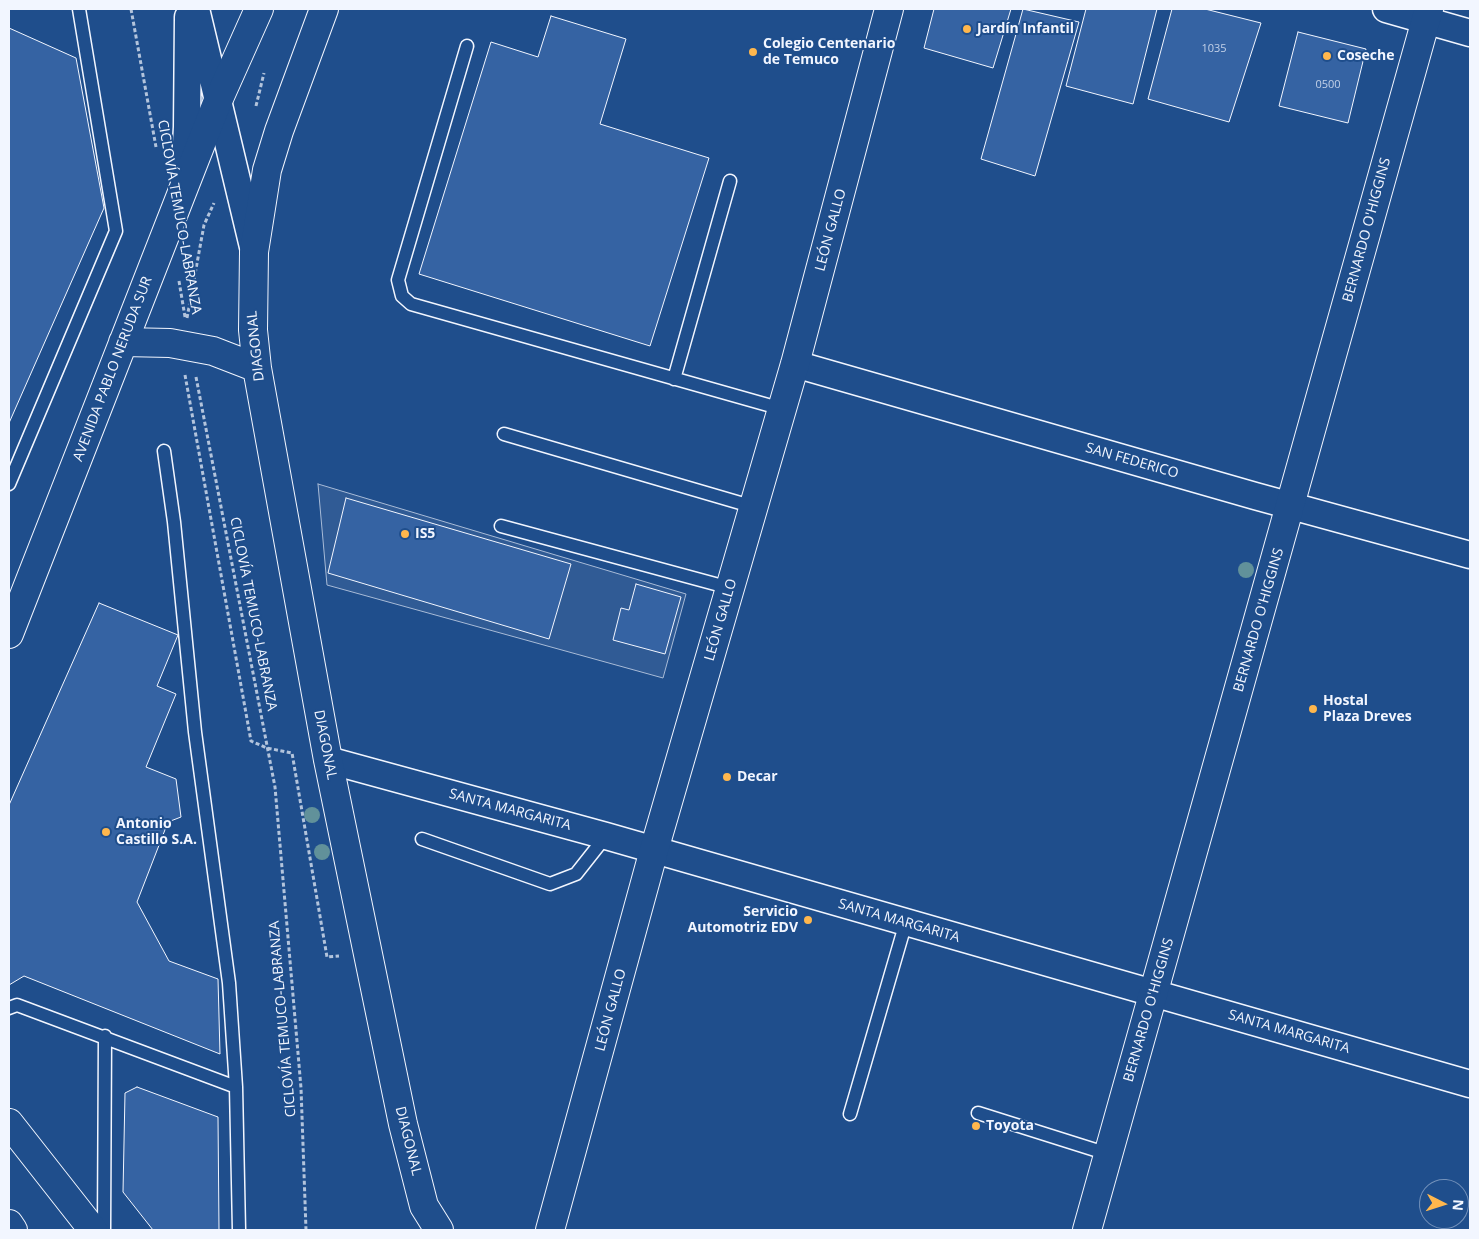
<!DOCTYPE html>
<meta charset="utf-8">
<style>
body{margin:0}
#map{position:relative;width:1479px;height:1239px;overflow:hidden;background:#1f4e8c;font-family:"Open Sans",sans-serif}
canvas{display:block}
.frame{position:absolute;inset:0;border:10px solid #f2f6ff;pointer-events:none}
.north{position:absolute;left:1419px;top:1179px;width:50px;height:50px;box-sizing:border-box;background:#1f4e8c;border:1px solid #7391ba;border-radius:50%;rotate:95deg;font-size:14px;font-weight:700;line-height:20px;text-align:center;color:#f2f6ff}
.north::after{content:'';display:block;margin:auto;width:18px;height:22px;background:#ffb74d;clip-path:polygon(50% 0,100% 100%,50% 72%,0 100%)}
</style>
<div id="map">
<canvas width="1479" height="1239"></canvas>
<div class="frame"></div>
<div class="north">N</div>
</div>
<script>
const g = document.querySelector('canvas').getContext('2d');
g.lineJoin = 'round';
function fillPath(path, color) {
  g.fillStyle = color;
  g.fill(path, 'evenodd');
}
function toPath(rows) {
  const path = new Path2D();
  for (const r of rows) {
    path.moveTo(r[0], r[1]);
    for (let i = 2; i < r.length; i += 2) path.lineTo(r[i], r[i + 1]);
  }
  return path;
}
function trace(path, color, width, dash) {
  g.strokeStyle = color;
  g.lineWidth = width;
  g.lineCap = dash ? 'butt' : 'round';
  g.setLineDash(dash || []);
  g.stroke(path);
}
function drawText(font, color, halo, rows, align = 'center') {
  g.font = font + ' "Open Sans",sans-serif';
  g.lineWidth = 4;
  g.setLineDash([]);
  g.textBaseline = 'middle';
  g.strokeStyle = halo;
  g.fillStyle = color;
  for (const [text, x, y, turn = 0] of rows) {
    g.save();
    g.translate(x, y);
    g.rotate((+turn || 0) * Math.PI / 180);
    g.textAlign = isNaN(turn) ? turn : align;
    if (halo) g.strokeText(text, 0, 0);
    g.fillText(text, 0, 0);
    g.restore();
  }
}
const built = toPath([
 [318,484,686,594,663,678,327,585,318,484]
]);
fillPath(built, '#305b95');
trace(built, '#a8bbd7', 1);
const building = toPath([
 [934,9,1011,9,993,68,924,48,934,9],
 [1023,9,1079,22,1035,176,981,159,1023,9],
 [1086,9,1157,9,1133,104,1066,86,1086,9],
 [1172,9,1205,9,1261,23,1229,122,1148,99,1172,9],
 [551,16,626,39,600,124,709,158,650,346,419,274,491,42,538,57,551,16],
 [9,28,76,58,104,208,9,423,9,28],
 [1298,32,1366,49,1348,123,1279,106,1298,32],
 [346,498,571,564,549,639,328,573,346,498],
 [636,584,681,597,665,654,613,640,621,608,629,610,636,584],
 [99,603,178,635,157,686,176,694,146,767,176,779,181,817,168,822,137,902,169,961,218,979,220,1054,24,976,9,985,9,805,99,603],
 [137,1087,218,1117,219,1230,153,1230,123,1192,125,1093,137,1087]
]);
fillPath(building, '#3563a3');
trace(building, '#f2f6ff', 1);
const lane = toPath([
 [467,46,398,280,402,296,411,304,782,409],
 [674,379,730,181],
 [504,434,754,507],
 [164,451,174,522,195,732,229,983,236,1087,239,1230],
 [9,484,116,231,79,9],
 [501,526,730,588],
 [422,839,550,884,576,874,606,836],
 [9,1008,17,1005,236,1087],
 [978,1113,1108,1154],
 [850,1114,906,922],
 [104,1230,105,1036]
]);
const street = toPath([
 [196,9,254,251],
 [1386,9,1470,33],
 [184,180,187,127,188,17],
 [795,364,1255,496,1470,555],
 [328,760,606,836,1470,1084]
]);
const secondary = toPath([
 [324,9,279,131,267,170,254,252,253,330,257,368,328,760,403,1124,424,1206,439,1230],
 [123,342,170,343,213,351,257,368],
 [9,634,217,103,259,9],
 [550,1230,654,850,795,364,889,9],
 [1087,1230,1429,9]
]);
const primary = toPath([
 [9,1123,93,1230],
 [9,1224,13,1230]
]);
trace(lane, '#f2f6ff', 15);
trace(street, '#f2f6ff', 29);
trace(secondary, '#f2f6ff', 30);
trace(primary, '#f2f6ff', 30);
trace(toPath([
 [131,9,156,147],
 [256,106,264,73],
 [179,281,185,317],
 [187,318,204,225,214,203],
 [185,375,251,741,267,748,292,753,327,957,339,956],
 [196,377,275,787,301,1088,306,1230]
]), '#b3c4dc', 3, [4, 2.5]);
trace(lane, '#1f4e8c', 12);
trace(street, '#1f4e8c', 26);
trace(secondary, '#1f4e8c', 28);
trace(primary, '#1f4e8c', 28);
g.fillStyle = '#61919a';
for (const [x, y] of [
 [1246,570],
 [312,815],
 [322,852]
]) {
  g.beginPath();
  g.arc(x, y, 8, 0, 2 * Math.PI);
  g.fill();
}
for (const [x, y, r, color] of [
 [967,29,5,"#ffb74d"],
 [753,52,5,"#ffb74d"],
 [1327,56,5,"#ffb74d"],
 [405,534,5,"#ffb74d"],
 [1313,709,5,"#ffb74d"],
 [727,777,5,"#ffb74d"],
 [106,832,5,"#ffb74d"],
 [808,920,5,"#ffb74d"],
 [976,1126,5,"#ffb74d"]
]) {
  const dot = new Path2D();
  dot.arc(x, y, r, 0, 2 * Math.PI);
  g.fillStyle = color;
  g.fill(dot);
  trace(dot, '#1f4e8c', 2);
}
drawText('11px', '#c3d1e8', null, [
 ["1035",1214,49],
 ["0500",1328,85]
]);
drawText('bold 14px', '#f2f6ff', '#1f4e8c', [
 ["Jardín Infantil",977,29],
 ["Colegio Centenario",763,44],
 ["de Temuco",763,60],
 ["Coseche",1337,56],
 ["IS5",415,534],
 ["Hostal",1323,701],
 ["Plaza Dreves",1323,717],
 ["Decar",737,777],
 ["Antonio",116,824],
 ["Castillo S.A.",116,840],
 ["Servicio",798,912,"right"],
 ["Automotriz EDV",798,928,"right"],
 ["Toyota",986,1126]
], 'left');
drawText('14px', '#f2f6ff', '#1f4e8c', [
 ["CICLOVÍA TEMUCO-LABRANZA",179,217,80],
 ["LEÓN GALLO",831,230,-75],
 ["BERNARDO O'HIGGINS",1367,230,-75],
 ["DIAGONAL",256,346,-96],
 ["AVENIDA PABLO NERUDA SUR",113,369,-69],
 ["SAN FEDERICO",1132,461,16],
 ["CICLOVÍA TEMUCO-LABRANZA",253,614,79],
 ["LEÓN GALLO",721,620,-74],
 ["BERNARDO O'HIGGINS",1259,620,-74],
 ["DIAGONAL",325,745,79],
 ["SANTA MARGARITA",510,810,15],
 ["SANTA MARGARITA",899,921,16],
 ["LEÓN GALLO",611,1010,-75],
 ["BERNARDO O'HIGGINS",1149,1010,-74],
 ["CICLOVÍA TEMUCO-LABRANZA",283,1019,-95],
 ["SANTA MARGARITA",1289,1032,16],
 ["DIAGONAL",408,1141,76]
]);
</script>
